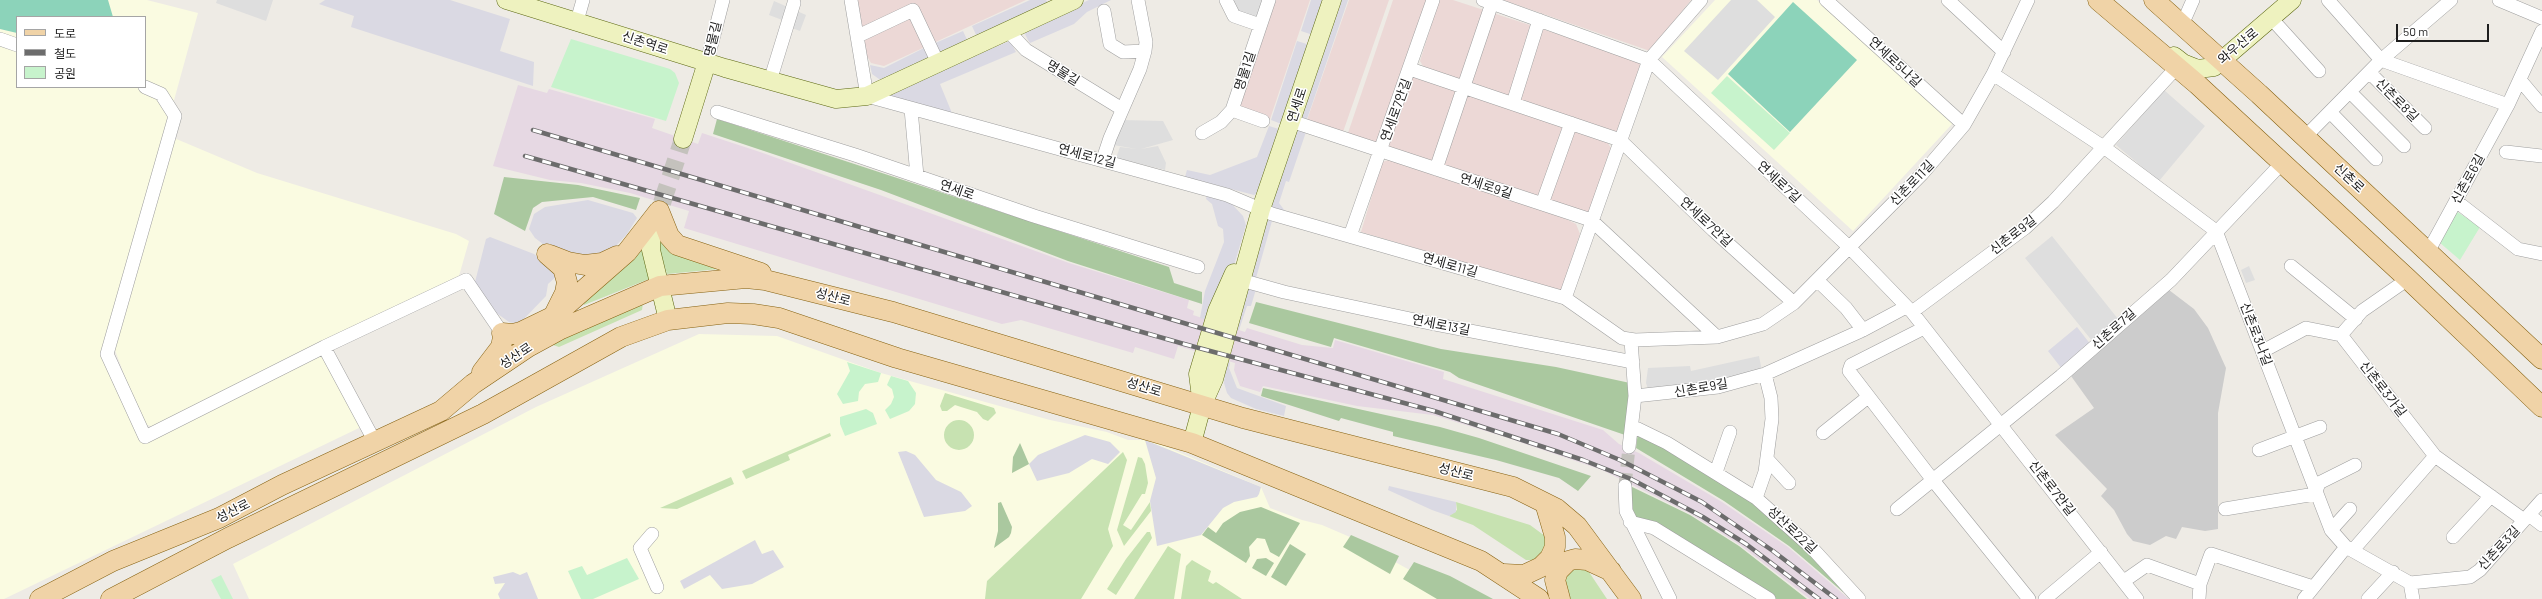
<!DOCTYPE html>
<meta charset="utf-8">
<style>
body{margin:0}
#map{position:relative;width:2542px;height:599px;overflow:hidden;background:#eeebe5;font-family:Barlow,"Noto Sans KR",sans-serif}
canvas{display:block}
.legend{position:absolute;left:16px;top:16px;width:130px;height:72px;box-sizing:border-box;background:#fff;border:1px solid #a5a5a5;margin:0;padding:5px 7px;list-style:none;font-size:12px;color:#1e1e1e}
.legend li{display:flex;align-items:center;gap:8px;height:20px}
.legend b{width:20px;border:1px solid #a5a5a5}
.scale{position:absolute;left:2396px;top:24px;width:93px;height:18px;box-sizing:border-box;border:2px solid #1e1e1e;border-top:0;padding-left:5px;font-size:12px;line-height:14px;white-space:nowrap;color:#1e1e1e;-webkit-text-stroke:3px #fff;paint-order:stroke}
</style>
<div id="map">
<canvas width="2542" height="599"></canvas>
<ul class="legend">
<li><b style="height:5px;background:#f0d3a7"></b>도로</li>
<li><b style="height:5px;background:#6c6c6c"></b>철도</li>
<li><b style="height:11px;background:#c7f3cc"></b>공원</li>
</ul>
<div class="scale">50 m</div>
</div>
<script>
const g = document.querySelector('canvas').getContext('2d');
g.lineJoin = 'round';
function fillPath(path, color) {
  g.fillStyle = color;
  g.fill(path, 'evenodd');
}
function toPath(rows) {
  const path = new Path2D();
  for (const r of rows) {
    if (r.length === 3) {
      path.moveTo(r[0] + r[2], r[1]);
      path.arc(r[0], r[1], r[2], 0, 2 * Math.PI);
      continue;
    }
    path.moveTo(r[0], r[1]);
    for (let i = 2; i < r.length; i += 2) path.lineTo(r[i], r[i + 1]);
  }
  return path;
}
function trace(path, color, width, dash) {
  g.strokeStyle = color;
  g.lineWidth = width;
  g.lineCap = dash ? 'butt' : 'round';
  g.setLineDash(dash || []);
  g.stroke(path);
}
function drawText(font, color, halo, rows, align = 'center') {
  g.font = font + ' Barlow,"Noto Sans KR",sans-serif';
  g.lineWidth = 3;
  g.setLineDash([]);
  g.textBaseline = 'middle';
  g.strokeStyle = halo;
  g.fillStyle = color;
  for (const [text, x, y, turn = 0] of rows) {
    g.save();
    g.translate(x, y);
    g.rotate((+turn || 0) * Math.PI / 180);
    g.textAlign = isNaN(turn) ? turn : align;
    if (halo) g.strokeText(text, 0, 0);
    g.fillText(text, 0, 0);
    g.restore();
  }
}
fillPath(toPath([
 [858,0,1026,0,884,66,871,63,864,51],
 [1275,0,1310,0,1270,119,1239,108],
 [1349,0,1389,0,1343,132,1307,120],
 [1393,0,1428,0,1379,144,1348,133],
 [1439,0,1453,0,1631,58,1642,64,1617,131,1611,133,1423,66,1420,61],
 [1503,0,1691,0,1650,51],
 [1413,74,1605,139,1611,148,1588,215,1388,148],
 [1393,159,1562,217,1576,224,1580,234,1561,291,1361,232,1382,162]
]), '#ecd8d6');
fillPath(toPath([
 [518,85,547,93,549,89,655,119,652,128,698,144,702,133,760,152,1069,263,1189,300,1187,308,1194,311,1193,315,1245,332,1247,328,1302,345,1333,348,1335,340,1444,372,1443,379,1603,430,1619,444,1639,453,1722,502,1788,547,1849,599,1810,599,1740,545,1691,514,1602,470,1502,436,1433,415,1357,406,1263,386,1260,392,1240,386,1234,370,1235,363,1178,346,1174,359,1135,347,1133,353,1021,320,1002,324,684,228,689,211,630,193,581,183,550,180,493,166]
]), '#e6d8e3');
fillPath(toPath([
 [0,0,147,0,198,13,104,355,142,441,320,353,361,427,4,599,0,599],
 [17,17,145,17,145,87,17,87],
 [1715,0,1817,0,1953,123,1853,231,1662,57],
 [174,138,257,173,456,234,469,241,459,276,156,428,142,423,115,350],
 [699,334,777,336,881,373,1050,420,1107,432,1128,440,1145,440,1157,443,1261,487,1270,508,1302,520,1322,525,1350,537,1462,599,249,599,233,564,536,407]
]), '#fafbe1');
fillPath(toPath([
 [2169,290,2194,309,2208,328,2226,368,2218,413,2218,529,2205,531,2182,527,2176,539,2166,536,2150,545,2133,541,2127,534,2114,510,2101,496,2107,489,2055,435,2094,408,2071,376,2143,310]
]), '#ccc');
fillPath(toPath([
 [656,237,719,269,667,274],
 [641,245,649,279,584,305,583,302],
 [643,303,642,310,559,347,553,345,553,342],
 [945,393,994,408,996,413,988,421,983,419,977,412,961,407,955,405,947,411,942,411,940,406],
 [959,435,15],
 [830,433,831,436,788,455,790,460,746,479,742,471],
 [1123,452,1127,460,1108,529,1113,546,1081,599,985,599,987,581],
 [1138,457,1142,458,1145,464,1148,483,1145,494,1142,494,1123,525,1131,530,1150,502,1151,511,1124,546,1117,530],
 [731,477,734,484,677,509,660,508],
 [1456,502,1530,525,1545,536,1545,545,1541,554,1536,560,1526,560,1473,525,1449,516,1457,510],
 [1147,532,1150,532,1152,538,1116,595,1107,589,1126,559],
 [1168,546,1181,554,1174,599,1134,599],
 [1192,560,1211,571,1208,581,1213,584,1216,582,1242,599,1181,599,1186,566],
 [1585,566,1607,599,1569,599,1562,570]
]), '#c7e2b1');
fillPath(toPath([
 [717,119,1169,267,1174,283,1202,292,1202,304,1068,261,881,190,713,134],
 [504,177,578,185,640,198,636,210,593,197,542,202,533,208,525,231,494,214],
 [1256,302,1441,349,1556,367,1630,383,1625,435,1459,378,1450,372,1334,338,1331,347,1249,323],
 [1263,388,1440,427,1479,438,1591,476,1578,491,1559,478,1496,460,1393,436,1393,432,1341,418,1339,421,1261,396],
 [1638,432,1704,468,1785,527,1846,590,1843,592,1789,546,1724,501,1636,448],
 [1020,443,1029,464,1012,473,1013,457],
 [1628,485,1690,515,1739,546,1807,599,1776,599,1732,571,1632,518],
 [1001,502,1012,527,1011,533,1009,537,994,548,998,531,998,503],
 [1261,507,1300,523,1279,557,1270,552,1265,539,1257,538,1249,547,1250,556,1246,563,1202,535,1208,527,1216,533,1223,523,1240,512],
 [1351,535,1399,556,1390,574,1343,547],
 [1290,544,1306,554,1286,586,1271,577],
 [1266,558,1274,563,1266,576,1252,568,1257,559],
 [1414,562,1450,576,1493,599,1437,599,1403,579]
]), '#aac89f');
fillPath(toPath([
 [571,39,670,69,675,73,679,83,666,121,551,87],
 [1727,76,1790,133,1774,150,1711,93],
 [2456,211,2480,227,2460,260,2439,242],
 [847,362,881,373,878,382,865,384,859,392,858,401,843,404,837,394,850,371],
 [891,376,908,381,916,393,915,404,909,411,890,419,885,410,891,404,894,397,892,389,887,385],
 [866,409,873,413,877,424,845,436,840,424,840,417],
 [627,558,639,579,593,599,581,599,568,571,582,566,587,575],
 [221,575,233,599,221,599,211,580]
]), '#c7f3cc');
fillPath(toPath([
 [0,0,108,0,113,17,17,17,17,33,0,29],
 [1793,2,1857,60,1790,132,1728,74]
]), '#8cd3ba');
fillPath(toPath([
 [217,0,273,0,266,21,216,3],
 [1230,0,1265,0,1258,21,1235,13],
 [1731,0,1757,0,1775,17,1718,80,1684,51],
 [774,1,806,15,800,31,784,25,785,21,769,15],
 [2164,90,2205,126,2159,181,2116,145],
 [1122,120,1163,121,1173,140,1141,149,1158,146,1166,163,1165,170,1116,158,1120,147,1137,149,1113,145],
 [2052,236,2118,319,2093,342,2025,258],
 [2249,266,2255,280,2246,283,2241,270],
 [1759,356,1762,371,1734,380,1648,389,1646,383,1648,368,1690,366,1691,371]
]), '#dedede');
fillPath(toPath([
 [325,0,450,0,510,19,500,51,534,62,533,86,351,27,354,16,319,4],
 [1030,0,1046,0,1050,7,978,39,972,26],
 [1089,0,1111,0,1087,12,1074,24,1030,43,1028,40,1023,30],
 [1311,0,1324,0,1313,35,1301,31],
 [1338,0,1348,0,1307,119,1300,117],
 [963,31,969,44,940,57,933,44],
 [1010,41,1016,52,940,84,954,118,891,98,891,95,913,80],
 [1297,41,1310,45,1284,125,1271,120],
 [926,47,932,59,887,80,879,79,872,74,870,65,884,68],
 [1269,126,1282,130,1258,193,1254,195,1185,177,1187,170,1210,175,1257,157],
 [1296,129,1306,132,1289,182,1286,181,1279,203,1285,211,1284,214,1271,207],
 [1208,192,1230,202,1243,216,1246,225,1232,272,1207,320,1200,318,1205,291,1224,242,1223,229,1218,226,1212,204,1206,199],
 [588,200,633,213,637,218,627,234,615,247,604,254,588,258,547,247,535,238,529,229,534,214,545,207],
 [1267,220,1272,221,1256,278,1259,279,1251,306,1247,306,1239,330,1233,328],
 [490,237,534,254,559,274,548,284,546,296,519,324,509,322,495,312,475,282,486,239],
 [2077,327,2091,345,2062,369,2048,351],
 [1226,361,1230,363,1229,368,1237,388,1286,406,1284,416,1256,409,1231,398,1227,393,1224,383],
 [1085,435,1110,442,1120,452,1108,464,1092,459,1069,473,1037,481,1029,464,1038,455],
 [1145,440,1261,487,1259,494,1257,497,1234,502,1223,508,1201,535,1157,546,1150,501,1156,478],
 [906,451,915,455,936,480,961,492,972,506,965,511,924,517,898,452],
 [1389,486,1456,502,1456,512,1449,516,1432,510,1388,490],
 [755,540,762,554,773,550,784,567,752,584,722,589,710,575,684,589,680,581],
 [513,572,520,575,527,572,538,599,500,599,498,594,505,583,495,584,493,577]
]), '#dad9e3');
trace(toPath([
 [1625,486,1629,447]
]), '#c4c2bd', 13, [13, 6]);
trace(toPath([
 [662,203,683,139]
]), '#c4c2bd', 18, [18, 9]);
const street = toPath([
 [851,0,867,96,1227,195,1272,214,1565,298,1622,338,1635,340,1717,337,1763,324,1794,303,1922,174,1964,125,1993,74,2028,0],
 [1226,0,1234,16,1260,25],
 [1483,0,1649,60,1849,247,1912,312,2137,599],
 [1826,0,1964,125],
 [1948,0,2004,52],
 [2328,0,2381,60,2508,105],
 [2499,0,2542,18],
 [1104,11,1110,44,1123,52,1145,51],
 [2271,18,2319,71],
 [577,21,583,0],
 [2182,25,2193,0],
 [1009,32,1026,50,1122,109],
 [858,36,913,10,938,63],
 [0,39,17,45],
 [707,62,723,0],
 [1410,69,1620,140,1713,230,1794,303],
 [2370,73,2425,128],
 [1993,74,2105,148,2216,231,2331,530,2346,547,2410,583],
 [2520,80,2542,106],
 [770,81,794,3],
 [145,87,161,94,175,116,107,354,145,437,324,347,466,280,502,333],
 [2350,92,2404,146],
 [1513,103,1539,20],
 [911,109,917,176],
 [1232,110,1263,121],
 [717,112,855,155,1034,216,1198,267],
 [2330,112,2376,159],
 [1291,121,1591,220,1717,337],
 [1202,133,1221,122,1232,110,1269,0],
 [2305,137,2381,60,2451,0],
 [2506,152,2542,156],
 [1103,159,1110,138,1140,69,1145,51,1146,42,1138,0],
 [1436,169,1492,3],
 [2456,201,2518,249,2542,254],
 [1542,204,1571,123],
 [1350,236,1433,0],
 [2428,252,2508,105,2542,31],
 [2291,266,2356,319],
 [1241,280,1284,292,1434,324,1633,362],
 [1817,280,1846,308,1863,330],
 [1565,298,1649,60,1701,0],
 [1912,312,2025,228,2053,202,2177,67],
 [1924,328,1851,365,1849,371,1932,479,2029,599],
 [2341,335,2362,311,2408,279],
 [324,347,375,442],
 [2263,351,2306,328,2341,335,2435,456,2524,520],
 [1635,396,1718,387,1765,374,1863,330,1906,307],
 [1632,426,1667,443,1756,498,1812,548,1859,599],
 [1823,433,1868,397],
 [1629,447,1635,396,1631,340],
 [2259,450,2320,427],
 [1767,459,1789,483],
 [1716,472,1730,432],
 [1625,486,1626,511,1670,599],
 [1756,498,1765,472,1772,419,1771,398,1765,374],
 [1897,509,2061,376,2171,280,2282,163],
 [2225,509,2315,494,2319,483,2355,465],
 [2529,515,2542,525],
 [1630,522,1654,528,1769,599],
 [2331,530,2350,509],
 [652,534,640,548,657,587],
 [2453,537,2491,496],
 [2353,550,2435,456],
 [2124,581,2147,565,2200,584],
 [2410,583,2470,577,2480,570,2542,500],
 [2410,583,2413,599],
 [2045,599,2101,552],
 [2199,599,2200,584,2211,554,2313,587],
 [2304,599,2346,547],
 [2368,599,2393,572]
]);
const secondary = toPath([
 [506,0,725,68,836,99,867,96,1074,0],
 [2174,56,2183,63,2198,69,2214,67,2292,0],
 [683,139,707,62],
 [657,215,652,227,651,250,668,320],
 [1202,405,1198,374,1217,311,1234,273],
 [1192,443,1202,406,1214,379,1261,209,1332,0]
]);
const primary = toPath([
 [2098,0,2197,84,2408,279,2542,407],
 [2154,0,2259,94,2542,359],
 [659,211,669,236,677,245,761,273],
 [547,254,563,268,567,282,565,293,555,313],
 [550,255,568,262,585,265,602,263,617,256],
 [482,372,501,347,503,337,502,333,513,334,521,332,554,316,627,252,659,211],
 [1504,574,1524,575,1541,567,1550,558,1555,547,1555,537,1545,503],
 [40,599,113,561,219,518,282,485,441,411,473,384,528,347,561,329,660,286,746,278,765,280,893,312,1243,418,1513,487,1557,509,1577,526,1631,599],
 [111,599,228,538,483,414,621,337,668,320,728,313,753,314,779,318,897,358,1192,443,1481,561,1539,599],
 [1560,599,1555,580,1558,571,1568,561,1575,559,1587,560,1611,571]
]);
trace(street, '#9f9f9f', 14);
trace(secondary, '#5c6812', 19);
trace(primary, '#866212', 21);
trace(street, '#fff', 13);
trace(secondary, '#eef2bf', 18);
trace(primary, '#f0d3a7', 20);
const rail = toPath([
 [533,130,1558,434,1620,460,1702,502,1773,551,1836,599],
 [525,156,1184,344,1434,411,1583,460,1631,479,1703,517,1746,544,1819,599]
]);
trace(rail, '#6c6c6c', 4.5);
trace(rail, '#fff', 3, [9]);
drawText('13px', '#1e1e1e', '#fff', [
 ["명물길",713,39,-77],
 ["신촌역로",645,43,18],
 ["와우산로",2238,46,-40],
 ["연세로5나길",1895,62,43],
 ["명물1길",1245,71,-72],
 ["명물길",1063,73,32],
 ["신촌로8길",2397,100,45],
 ["연세로",1297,105,-72],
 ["연세로7안길",1396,110,-70],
 ["연세로12길",1087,156,15],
 ["신촌로",2349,178,43],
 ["신촌로6길",2468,179,-61],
 ["연세로7길",1779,182,43],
 ["신촌로11길",1912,183,-46],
 ["연세로9길",1486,186,18],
 ["연세로",957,190,19],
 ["연세로7안길",1706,222,43],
 ["신촌로9길",2013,235,-38],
 ["연세로11길",1450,265,16],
 ["성산로",833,297,15],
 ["연세로13길",1441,325,11],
 ["신촌로7길",2114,329,-42],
 ["신촌로3나길",2256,334,69],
 ["성산로",516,356,-33],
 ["성산로",1144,387,17],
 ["신촌로9길",1701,388,-10],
 ["신촌로3가길",2383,389,52],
 ["성산로",1456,472,14],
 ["신촌로7안길",2052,488,52],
 ["성산로",233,511,-27],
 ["성산로22길",1792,530,43],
 ["신촌로3길",2499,548,-47]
]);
</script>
